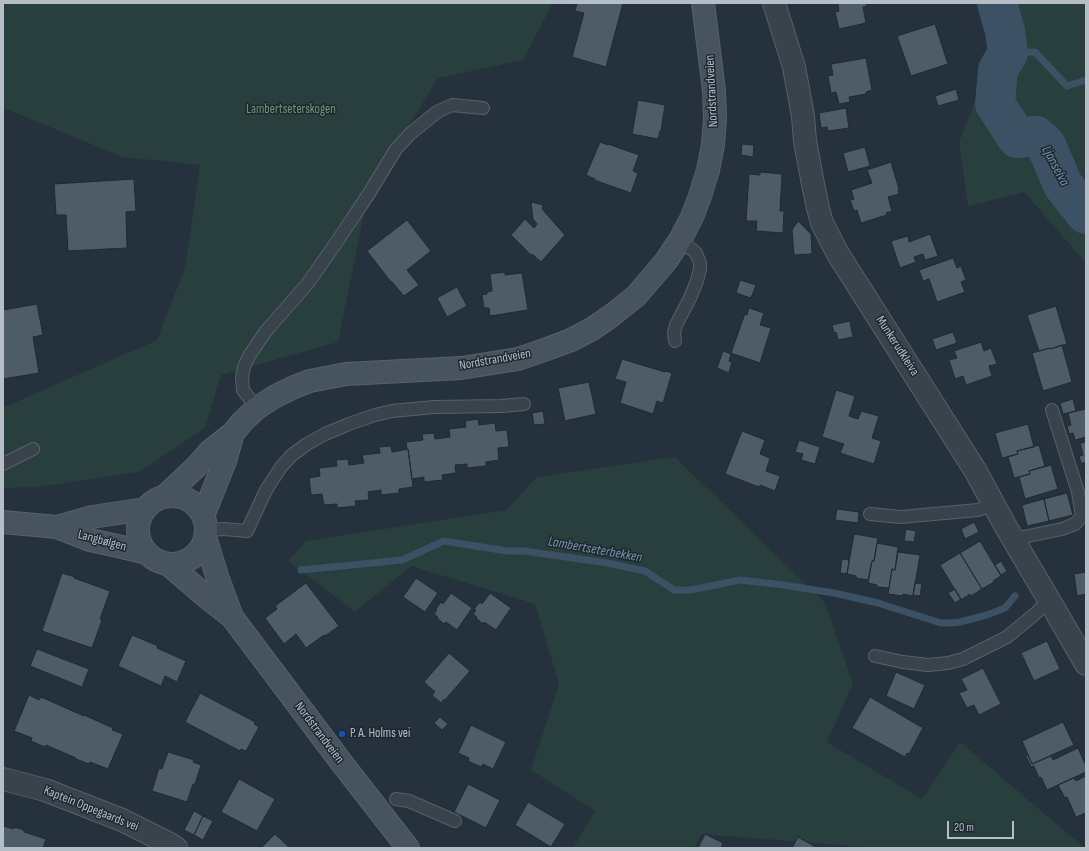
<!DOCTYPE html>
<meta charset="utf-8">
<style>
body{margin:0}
#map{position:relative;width:1089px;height:851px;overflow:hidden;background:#25313c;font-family:"Sofia Sans Condensed",sans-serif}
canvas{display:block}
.frame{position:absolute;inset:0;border:4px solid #b5bec7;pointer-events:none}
.scale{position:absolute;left:947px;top:821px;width:67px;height:18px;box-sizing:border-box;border:2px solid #b5bec7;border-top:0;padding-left:5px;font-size:12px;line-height:14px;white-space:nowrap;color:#b5bec7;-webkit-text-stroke:3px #1e2831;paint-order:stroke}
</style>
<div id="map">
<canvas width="1089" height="851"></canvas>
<div class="frame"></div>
<div class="scale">20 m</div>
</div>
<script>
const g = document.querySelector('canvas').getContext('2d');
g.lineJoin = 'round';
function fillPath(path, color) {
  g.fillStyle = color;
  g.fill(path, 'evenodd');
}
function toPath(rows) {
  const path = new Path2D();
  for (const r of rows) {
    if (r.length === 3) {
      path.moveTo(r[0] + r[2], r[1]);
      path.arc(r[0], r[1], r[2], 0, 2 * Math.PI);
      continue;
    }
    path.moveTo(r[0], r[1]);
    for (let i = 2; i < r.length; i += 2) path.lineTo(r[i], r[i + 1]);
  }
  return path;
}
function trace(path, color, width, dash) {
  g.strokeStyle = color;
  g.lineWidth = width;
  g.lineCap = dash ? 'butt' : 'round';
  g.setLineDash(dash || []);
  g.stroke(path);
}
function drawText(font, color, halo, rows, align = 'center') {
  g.font = font + ' "Sofia Sans Condensed",sans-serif';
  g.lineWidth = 3;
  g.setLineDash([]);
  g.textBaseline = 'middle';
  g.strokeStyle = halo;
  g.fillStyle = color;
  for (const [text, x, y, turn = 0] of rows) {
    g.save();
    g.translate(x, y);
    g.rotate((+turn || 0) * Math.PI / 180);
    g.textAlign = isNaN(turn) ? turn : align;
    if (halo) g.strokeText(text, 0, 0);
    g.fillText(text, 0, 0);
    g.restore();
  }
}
fillPath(toPath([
 [3,3,553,3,523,60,438,78,369,190,338,342,221,375,205,428,139,472,37,487,3,488,3,406,9,405,157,340,185,268,200,165,123,157,3,108],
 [987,3,1086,3,1086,262,1085,262,1024,192,968,206,959,142,999,40],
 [675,457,825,603,853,683,827,742,922,799,960,742,1085,848,878,848,702,834,694,848,573,848,595,811,531,770,559,684,535,604,411,566,355,612,288,561,306,541,506,510,537,477]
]), '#283f3e');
trace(toPath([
 [1008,53,1035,52,1067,86,1086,80],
 [301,570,402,560,444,541,507,551,525,551,607,563,645,571,674,590,691,590,740,580,783,585,834,593,878,603,941,623,950,623,960,622,987,615,1005,608,1015,596]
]), '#3c5164', 7);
trace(toPath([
 [997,3,1005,31,1008,53,998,70,995,104,1017,138,1036,136,1046,145,1063,185,1086,214]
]), '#3c5164', 40);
const building = toPath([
 [577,3,623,3,606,67,572,57,584,13,575,11,577,3],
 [838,3,866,3,867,6,863,7,866,23,839,29,835,12,839,11,838,3],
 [935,24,948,64,911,76,897,36,935,24],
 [866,58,872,90,866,92,866,94,849,97,850,102,839,104,836,92,831,93,828,76,833,75,831,64,866,58],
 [956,89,959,100,938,106,935,96,956,89],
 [638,100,665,105,661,131,660,131,658,139,632,134,638,100],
 [846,108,849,128,828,131,827,127,821,128,819,113,846,108],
 [600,142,608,145,608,144,639,155,633,171,638,173,631,193,594,180,595,179,586,175,600,142],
 [742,144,754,145,753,157,741,155,742,144],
 [865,147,870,166,848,172,843,153,865,147],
 [891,162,899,189,898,189,899,194,888,197,892,211,886,213,887,215,861,223,857,210,854,211,850,200,854,199,851,190,872,183,867,170,891,162],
 [760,172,782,174,780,211,784,211,783,233,756,231,757,221,746,221,749,174,760,175,760,172],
 [134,179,136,211,126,212,127,248,68,251,66,215,56,215,54,184,134,179],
 [531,202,543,205,542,209,565,235,541,262,532,254,531,255,511,235,525,219,534,228,537,224,533,219,531,202],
 [407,220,431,251,407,270,419,285,404,296,392,282,391,282,367,251,407,220],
 [798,221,811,234,812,254,794,255,792,230,798,221],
 [930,234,938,256,925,260,923,254,914,257,916,262,900,268,891,241,908,236,909,242,930,234],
 [953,258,957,268,961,266,966,280,961,282,965,292,937,302,929,279,923,281,919,270,953,258],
 [505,272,505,275,522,273,528,310,490,316,489,308,484,308,482,295,487,294,487,292,492,291,490,274,505,272],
 [740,280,756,285,751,298,736,293,740,280],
 [457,287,467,306,447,317,437,298,457,287],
 [37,304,43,335,33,337,39,373,3,379,3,310,37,304],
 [1056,306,1067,344,1050,349,1050,348,1039,351,1027,315,1056,306],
 [749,308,764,313,760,325,771,328,760,363,731,353,743,319,745,314,747,315,749,308],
 [850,321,853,337,838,340,836,332,834,333,832,325,850,321],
 [953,332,957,343,936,350,932,339,953,332],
 [981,342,984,351,991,348,997,364,989,366,992,376,966,385,963,376,955,379,949,360,957,358,954,351,981,342],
 [1062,345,1072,382,1043,391,1032,353,1050,348,1050,349,1062,345],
 [723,351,731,354,729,361,732,362,729,373,717,368,723,351],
 [622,359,665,372,666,371,672,373,663,403,657,401,653,414,620,403,626,382,615,379,622,359],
 [589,382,596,414,565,421,558,388,589,382],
 [836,390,855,396,849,416,858,419,861,411,879,416,872,438,881,441,874,464,840,453,844,444,822,437,836,390],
 [1073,399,1076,411,1063,414,1060,403,1073,399],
 [1086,409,1086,437,1075,440,1073,433,1069,434,1067,426,1071,425,1068,413,1086,409],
 [543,411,545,424,534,425,532,413,543,411],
 [478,419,479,425,495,423,496,431,507,430,509,447,498,448,499,460,486,462,486,466,467,468,467,464,455,465,456,473,442,475,443,480,424,482,424,477,412,479,408,449,407,450,406,442,423,440,422,434,434,433,435,439,450,437,449,429,466,427,465,421,478,419],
 [1028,424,1034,447,1017,451,1018,454,1002,458,995,433,1028,424],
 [742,431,765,440,760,454,770,458,766,471,780,476,775,491,760,485,759,487,725,474,742,431],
 [799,440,820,447,815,464,801,460,803,454,795,452,799,440],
 [1086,442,1086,467,1085,463,1081,463,1079,456,1083,455,1080,443,1086,442],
 [1039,445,1045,466,1029,471,1030,474,1014,478,1008,457,1018,454,1017,451,1039,445],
 [391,446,392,452,408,449,413,487,399,489,399,493,381,495,381,490,368,492,369,500,355,501,356,506,337,508,337,504,324,505,322,494,311,495,309,478,320,476,319,468,337,466,336,460,348,459,349,465,364,463,362,455,380,453,379,447,391,446],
 [1051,465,1058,489,1025,499,1019,477,1030,474,1029,471,1051,465],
 [1067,493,1073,515,1049,521,1044,499,1067,493],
 [1044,499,1049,521,1027,526,1022,505,1044,499],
 [837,509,859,512,858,523,835,520,837,509],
 [974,522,979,532,965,539,961,529,974,522],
 [906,529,916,531,914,542,904,541,906,529],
 [854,534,878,538,874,561,872,561,868,580,856,578,856,576,847,574,854,534],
 [980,541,1001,576,993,581,994,582,982,589,960,553,980,541],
 [877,543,898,547,895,570,892,569,889,588,877,587,877,585,868,583,872,561,874,561,877,543],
 [898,552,920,555,913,596,903,594,903,596,888,594,892,569,895,570,898,552],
 [960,553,982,589,971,596,970,594,961,600,940,565,960,553],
 [842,559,849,560,847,574,840,573,842,559],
 [1001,561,1007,571,1001,575,995,565,1001,561],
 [1086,572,1086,594,1077,596,1074,574,1086,572],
 [62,573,75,577,74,578,110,591,100,619,102,620,92,648,42,631,62,573],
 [416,578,438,593,425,612,403,597,416,578],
 [306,583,339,626,325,636,324,635,306,648,296,634,284,644,265,618,277,609,275,606,306,583],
 [915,583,922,584,920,596,913,595,915,583],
 [955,589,961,599,955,603,948,593,955,589],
 [451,593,472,608,457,630,446,622,444,624,437,618,438,617,434,614,437,610,436,609,441,602,443,604,451,593],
 [490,593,511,608,496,630,484,622,483,624,476,618,477,617,473,614,476,610,474,609,480,602,482,604,490,593],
 [132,635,158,646,157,648,186,661,177,682,165,676,161,686,118,666,132,635],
 [1047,641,1060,669,1034,681,1021,653,1047,641],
 [37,649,89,669,82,687,30,666,37,649],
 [449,653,470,671,445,700,444,699,441,703,432,695,435,692,424,682,449,653],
 [983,668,1001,704,979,715,974,705,967,708,959,693,967,690,961,679,983,668],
 [896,672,925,685,914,709,886,696,896,672],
 [200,693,255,722,254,724,259,727,246,751,241,749,240,751,185,722,200,693],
 [29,695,39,700,41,697,84,716,84,715,113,728,112,730,123,734,108,769,90,762,89,764,76,759,76,758,46,745,45,747,31,741,32,738,14,731,29,695],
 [870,697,923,728,909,754,907,753,905,757,852,728,870,697],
 [440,717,448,724,442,730,434,723,440,717],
 [1063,722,1074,745,1032,764,1022,741,1063,722],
 [471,725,506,742,493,769,483,764,481,767,468,761,469,758,458,753,471,725],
 [1078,748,1086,766,1086,772,1047,790,1041,777,1039,778,1034,766,1031,767,1026,756,1028,755,1032,764,1051,756,1053,760,1078,748],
 [168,752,194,760,193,762,201,765,195,784,193,784,187,802,152,791,159,768,162,769,168,752],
 [1086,776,1086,813,1076,817,1067,797,1065,798,1058,785,1074,778,1076,781,1086,776],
 [239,779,275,799,257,831,221,812,239,779],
 [468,784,500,800,486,828,454,812,468,784],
 [528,802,565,824,551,847,515,825,528,802],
 [194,811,203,816,194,835,184,830,194,811],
 [203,816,213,821,203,840,194,835,203,816],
 [3,826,14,829,14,827,24,830,24,832,46,839,43,848,3,848,3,826],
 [275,834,290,848,261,848,275,834],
 [705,834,723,843,721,848,698,848,705,834],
 [798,837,814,846,813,848,792,848,798,837]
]);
fillPath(building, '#4e5c67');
trace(building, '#202a33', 1);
const lane = toPath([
 [675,341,674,333,676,325,690,298,697,281,700,269,700,263,696,253,680,240],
 [257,408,243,390,242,377,244,367,249,356,266,331,308,283,315,273,338,240,368,195,396,149,411,133,437,112,452,105,483,108],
 [3,464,33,449],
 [870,514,901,517,978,510,994,504],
 [206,530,224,529,247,531,266,490,281,467,292,455,307,444,325,434,349,424,375,415,392,411,434,407,501,406,524,404],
 [1014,539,1062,529,1075,524,1082,516,1078,492,1052,410],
 [875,656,903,662,928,665,948,663,963,659,1007,637,1035,614,1049,600],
 [396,799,409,801,455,821]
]);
const street = toPath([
 [774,3,794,67,803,116,805,141,813,184,818,208,822,223,838,254,975,470,1006,527,1049,600,1086,664],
 [3,779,45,790,122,820,168,843,176,848]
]);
const secondary = toPath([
 [172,530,34],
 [164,497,196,467,209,452,233,433,243,421,257,408,274,397,294,387,310,381,346,374,461,368,518,359,547,349,571,340,592,329,611,316,636,296,666,261,680,240,692,217,700,196,708,170,713,145,715,118,714,91,703,3],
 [203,516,225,461,233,433],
 [3,522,57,527,90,540,122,547,147,553],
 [57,527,92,517,145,509],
 [205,537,217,576,232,617],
 [168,564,209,599,232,617,341,762,408,848]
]);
trace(lane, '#57616a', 14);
trace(street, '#57616a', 24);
trace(secondary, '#57616a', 24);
trace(lane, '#39434c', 12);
trace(street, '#39434c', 22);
trace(secondary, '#47535f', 22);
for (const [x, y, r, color] of [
 [342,734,4,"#1a4fb4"]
]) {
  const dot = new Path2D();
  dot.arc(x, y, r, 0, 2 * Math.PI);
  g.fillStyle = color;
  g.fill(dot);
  trace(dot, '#1e2831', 1.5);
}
drawText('13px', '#b5bec7', '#1e2831', [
 ["Nordstrandveien",712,91,-93],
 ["Munkerudkleiva",897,346,57],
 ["Nordstrandveien",495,360,-10],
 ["Langbølgen",102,541,15],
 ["Nordstrandveien",319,733,53],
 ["Kaptein Oppegaards vei",91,809,22]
]);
drawText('13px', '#6d9772', '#1e2831', [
 ["Lambertseterskogen",291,110]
]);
drawText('13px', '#b5bec7', '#1e2831', [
 ["P. A. Holms vei",350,734]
], 'left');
drawText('italic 14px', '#7792a9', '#1e2831', [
 ["Ljanselva",1055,166,62],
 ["Lambertseterbekken",595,550,10]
]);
</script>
